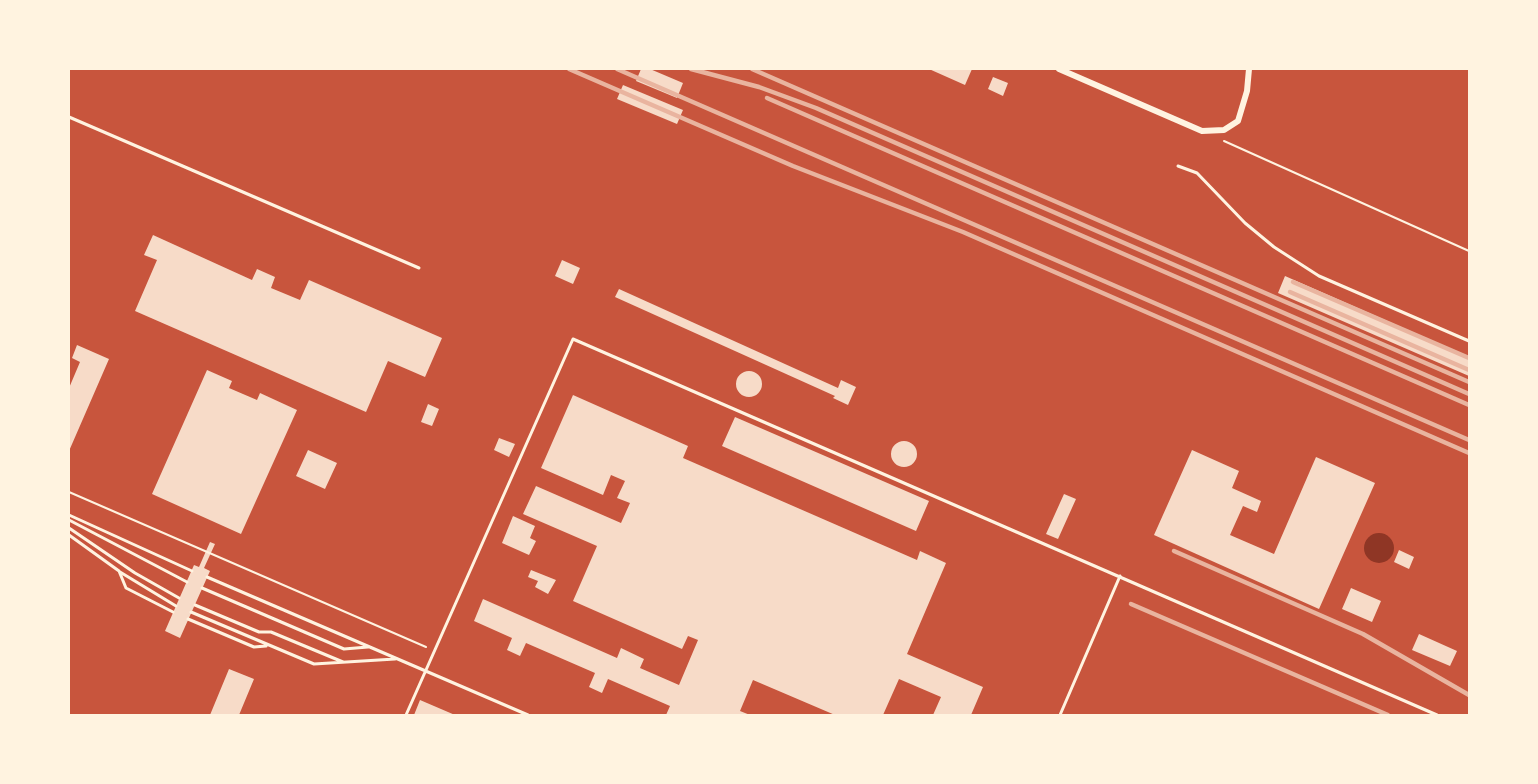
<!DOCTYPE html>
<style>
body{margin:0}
#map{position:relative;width:1538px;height:784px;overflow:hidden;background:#c8553d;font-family:Jost,sans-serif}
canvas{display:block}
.frame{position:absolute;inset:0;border:70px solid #fff3e0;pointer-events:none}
</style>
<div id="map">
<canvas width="1538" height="784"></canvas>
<div class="frame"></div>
</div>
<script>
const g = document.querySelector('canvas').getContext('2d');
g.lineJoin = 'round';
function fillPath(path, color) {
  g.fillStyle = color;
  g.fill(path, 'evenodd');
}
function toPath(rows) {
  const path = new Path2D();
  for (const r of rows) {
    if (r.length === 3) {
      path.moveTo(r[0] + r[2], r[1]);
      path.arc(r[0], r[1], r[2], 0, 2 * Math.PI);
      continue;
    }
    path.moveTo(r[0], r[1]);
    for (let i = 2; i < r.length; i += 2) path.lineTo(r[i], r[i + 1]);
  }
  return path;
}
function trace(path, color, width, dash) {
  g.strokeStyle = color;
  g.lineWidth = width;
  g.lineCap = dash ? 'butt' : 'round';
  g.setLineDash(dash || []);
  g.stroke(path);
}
fillPath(toPath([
 [1379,548,15]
]), '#8f3625');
fillPath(toPath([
 [641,69,650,69,683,83,677,98,636,81],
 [929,69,972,69,965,85],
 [993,77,1008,83,1003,96,988,89],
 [623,85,683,110,677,124,617,99],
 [153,235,252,280,257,269,275,277,271,288,300,300,309,280,442,338,425,377,388,361,366,412,135,311,157,260,144,255],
 [562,260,580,268,573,284,555,276],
 [1285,276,1469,357,1469,376,1278,293],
 [619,289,838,388,841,380,856,387,848,405,833,398,835,396,615,297],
 [77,345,109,359,69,451,69,388,80,362,72,358],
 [207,370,232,381,229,388,257,400,260,393,297,410,241,534,152,494],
 [749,384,13],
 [573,395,688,446,683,458,917,560,920,551,946,563,907,654,983,687,971,715,933,715,941,697,899,679,883,715,835,715,753,680,740,711,750,715,666,715,670,706,608,679,602,693,589,687,595,673,526,643,520,656,507,650,512,638,474,621,483,599,617,658,621,648,644,659,640,668,679,685,698,640,688,636,682,649,573,601,597,546,523,514,536,486,621,523,630,503,617,498,625,481,611,475,603,495,541,468],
 [428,404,439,409,432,426,421,422],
 [735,417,929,501,916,531,722,446],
 [499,438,515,444,509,457,494,450],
 [904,454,13],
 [308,450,337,463,325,489,296,476],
 [1192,450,1239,471,1232,488,1261,501,1257,512,1243,506,1230,535,1274,554,1316,457,1375,483,1319,609,1154,535],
 [1064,494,1076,499,1058,539,1046,534],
 [513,516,535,526,530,538,536,541,529,555,502,543],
 [210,542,215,544,204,568,210,571,180,638,165,631,194,565,199,567],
 [1399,550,1414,557,1409,569,1394,562],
 [531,570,556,580,548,594,535,587,538,581,528,577],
 [1351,588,1381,601,1372,622,1342,609],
 [1419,634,1457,651,1450,666,1412,650],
 [229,669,254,679,239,715,210,715],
 [420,700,455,715,414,715]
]), '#f7dbc8');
trace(toPath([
 [1224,141,1469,251],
 [69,492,426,647]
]), '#fff3e0', 2);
trace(toPath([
 [69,117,419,268],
 [1178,166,1197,173,1245,223,1274,247,1319,276,1469,341],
 [69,515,192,571],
 [69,520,187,582],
 [69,528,135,573,179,598],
 [69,535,119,571,126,588,173,612],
 [120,572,176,606],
 [207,577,528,715],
 [202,588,344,649,368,647],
 [195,605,259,632,271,632,343,662],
 [191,612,314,664,395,659],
 [188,619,254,647,266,646],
 [406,715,573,339,1437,715],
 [1060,715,1120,576]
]), '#fff3e0', 3);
trace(toPath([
 [1059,69,1202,131,1224,130,1238,121,1247,91,1249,69]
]), '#fff3e0', 6);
trace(toPath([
 [569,69,793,166,963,232,1469,453],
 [617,69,1469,440],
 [691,69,759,87,816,108,1469,394],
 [752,69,1469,382],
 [767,98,1469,405],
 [1293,282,1469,358],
 [1290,292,1469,370],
 [1174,551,1363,634,1469,695],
 [1131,604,1388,715]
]), '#e9b49f', 4.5);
</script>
